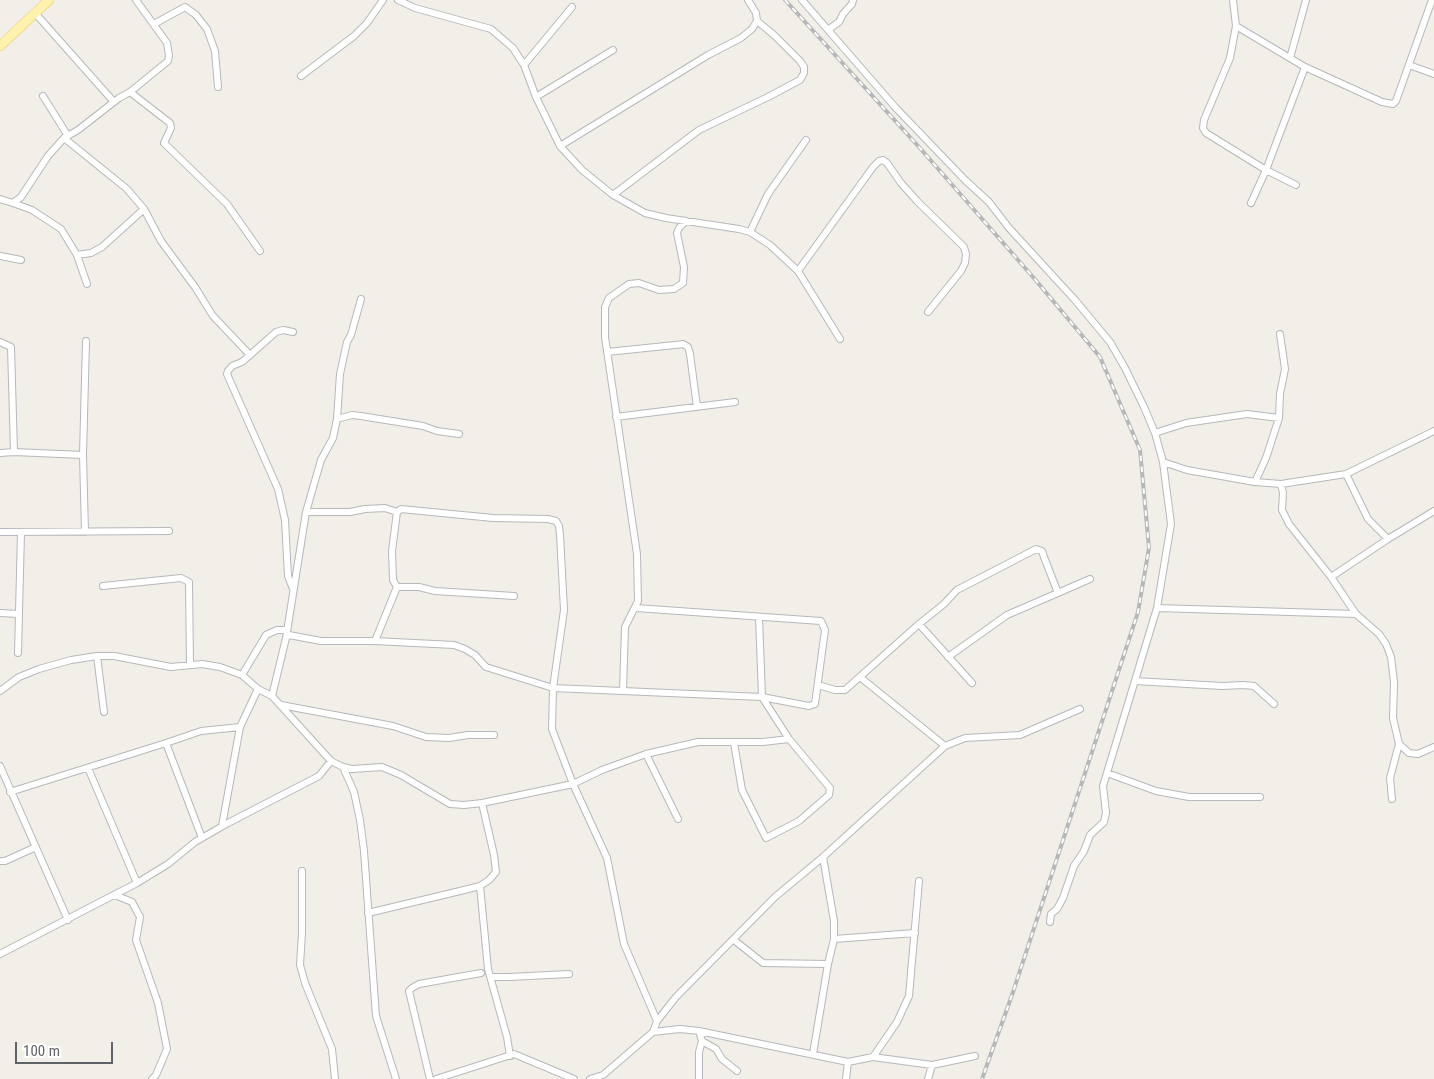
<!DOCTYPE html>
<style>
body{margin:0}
#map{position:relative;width:1434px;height:1079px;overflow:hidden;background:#f1efe8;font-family:"Roboto Condensed",sans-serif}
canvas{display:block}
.scale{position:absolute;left:15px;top:1042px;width:98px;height:22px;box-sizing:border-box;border:2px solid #5f6368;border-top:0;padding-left:6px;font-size:15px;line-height:18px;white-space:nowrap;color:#5f6368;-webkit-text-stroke:4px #fff;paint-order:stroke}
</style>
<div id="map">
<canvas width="1434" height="1079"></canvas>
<div class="scale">100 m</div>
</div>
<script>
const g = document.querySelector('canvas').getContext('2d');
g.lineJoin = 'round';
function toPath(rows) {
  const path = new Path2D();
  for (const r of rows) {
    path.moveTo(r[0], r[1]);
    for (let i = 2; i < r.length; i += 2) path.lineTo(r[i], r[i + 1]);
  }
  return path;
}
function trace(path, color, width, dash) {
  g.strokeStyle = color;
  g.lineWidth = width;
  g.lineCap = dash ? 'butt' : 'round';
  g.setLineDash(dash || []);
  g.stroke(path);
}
const minor = toPath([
 [398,0,415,8,491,29,513,48,524,65,536,97,560,146,582,170,613,195,645,213,666,218,739,229,750,232,770,245,798,271,840,339],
 [802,0,895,107,965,180,989,202,1009,228,1075,300,1110,342,1125,368,1144,407,1155,433,1163,462,1171,524,1157,608,1103,786,1106,813,1104,822,1090,835,1084,851,1074,866,1063,898,1057,909,1051,914,1050,922],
 [1233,0,1236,26,1230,58,1204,120,1203,128,1206,133,1266,170,1296,185],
 [35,13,114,102],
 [154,24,185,7,196,15,207,29,215,51,218,87],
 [1236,26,1305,67,1382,102,1393,104,1396,101,1432,0],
 [829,29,839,22,843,14,852,4,853,0],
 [1290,58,1306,0],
 [524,65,572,7],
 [1409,65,1434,74],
 [301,76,354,36,367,23,383,0],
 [130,92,170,123,171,128,164,143,227,204,260,251],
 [43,96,68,136],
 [536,97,613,50],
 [64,138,127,189,144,209,161,241,195,287,213,316,250,355,242,362,232,366,228,371,227,374,278,489,285,520,288,576,293,589],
 [560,146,708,55,741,38,752,29,757,21,756,13,748,0],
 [613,195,699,130,768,97,800,80,804,73,804,67,800,61,774,35,757,21],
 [0,199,13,203,21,197,48,156,64,138,78,130,119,98,130,92,168,61,169,56,167,43,136,0],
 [13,203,32,210,61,229,77,255,87,284],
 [1251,203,1266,170,1305,67],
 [750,232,768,194,806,140],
 [77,255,91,253,102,247,144,209],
 [0,256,21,260],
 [798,271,873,167,879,161,883,160,887,163,901,183,917,201,964,247,966,254,965,263,961,271,928,312],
 [0,342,11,347,14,452],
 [607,352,675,345,683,344,688,347,690,354,697,407],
 [250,355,276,332,283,330,293,332],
 [616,417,735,402],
 [337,419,352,415,361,416,423,426,437,431,459,434],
 [1155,433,1186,423,1247,414,1279,418],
 [0,453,14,452,83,455,85,532],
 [83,455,86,341],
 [1163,462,1187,470,1255,482,1281,484,1346,474,1434,431],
 [1346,474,1368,519,1388,539],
 [1255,482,1266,458,1279,418,1280,394,1285,369,1280,334],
 [1281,484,1283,493,1282,510,1289,524,1331,577,1356,614,1379,634,1386,644,1391,657,1394,682,1393,718,1399,744,1390,778,1392,799],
 [306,512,350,512,365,509,385,508,397,512,401,509,493,518,548,519,556,521,559,526,560,535,564,610,553,688,552,729,573,784,607,858,624,944,657,1021],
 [0,532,169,531],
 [1331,577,1388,539,1434,511],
 [103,586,181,578,189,582,190,665],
 [397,587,419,587,435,591,514,596],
 [1157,608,1356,614],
 [0,613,19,614],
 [919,624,972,683],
 [286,638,306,512,321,460,333,438,337,419,340,374,347,342,351,335,361,299],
 [375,641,397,587,393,580,392,551,397,512],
 [18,653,21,532],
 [97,656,104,712],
 [948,657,1007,615,1090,579],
 [242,675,266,635,277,630,287,630],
 [860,677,945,746],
 [1135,681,1222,686,1243,685,1254,686,1274,704],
 [818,685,835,690,845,690,919,624,944,604,957,590,1036,549,1042,551,1044,557,1058,593],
 [0,691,19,677,39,669,71,660,97,656,114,656,171,667,202,664,220,667,242,675,258,689,272,696,331,761,343,767,352,769,382,767,401,775,450,804,464,805,482,803,494,855,496,872,489,880,480,886,460,891,368,913],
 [623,691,625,627,638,601,637,554,605,337,605,307,609,298,629,284,639,283,659,290,674,289,683,283,684,267,677,233,679,228,686,221],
 [272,696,286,638,289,635,321,641,375,641,454,645,465,649,475,655,486,667,553,688,762,697,809,706,815,704,825,630,821,621,636,608],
 [281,705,393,726,426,737,449,738,468,735,494,735],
 [166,743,202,838],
 [734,743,742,790,766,838,799,821,829,795,830,788,789,739,762,697,759,617],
 [1399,744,1409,753,1418,754,1434,747],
 [646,754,678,819],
 [0,766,68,920],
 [343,767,354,792,360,820,364,851,376,1016,396,1079],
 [88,768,137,883],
 [1107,773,1156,791,1189,797,1260,797],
 [10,792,166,743,201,731,240,727],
 [482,803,573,784,602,770,646,754,698,742,763,742,789,739],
 [222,826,240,727,258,689],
 [0,861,5,861,36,847],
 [302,871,302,933,300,965,305,983,332,1049,335,1079],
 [480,886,488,969,507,1037,510,1056],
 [115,895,132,902,140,917,136,940,158,1003,167,1049,156,1075,152,1079],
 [834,939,915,933],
 [734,940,763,963,828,964],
 [0,954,137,883,168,864,195,842,228,823,319,776,331,761],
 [491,977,509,977,569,974],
 [653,1032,657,1021,676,997,775,897,823,857,945,746,965,738,1020,735,1080,709],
 [702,1041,716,1049,722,1059,737,1071],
 [813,1054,828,964,834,939,834,921,823,857],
 [873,1057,932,1065,975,1056],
 [848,1062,873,1057,897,1022,909,996,919,881],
 [430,1079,409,991,412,988,419,984,481,973],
 [436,1079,514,1054,574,1079],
 [590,1079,603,1075,653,1032,680,1029,699,1031,848,1062,846,1079],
 [699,1079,699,1052,702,1041,699,1031],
 [928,1079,932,1065]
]);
const major = toPath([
 [0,46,49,0]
]);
trace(minor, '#b5b8bc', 8);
trace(major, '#f2c960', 10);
trace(minor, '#fff', 6);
trace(major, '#fff2af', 9);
const rail = toPath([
 [785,0,919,147,1033,277,1100,357,1140,450,1149,548,1138,612,1012,995,982,1079]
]);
trace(rail, '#b6b7b8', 4);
trace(rail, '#fff', 2, [5.5]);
</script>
